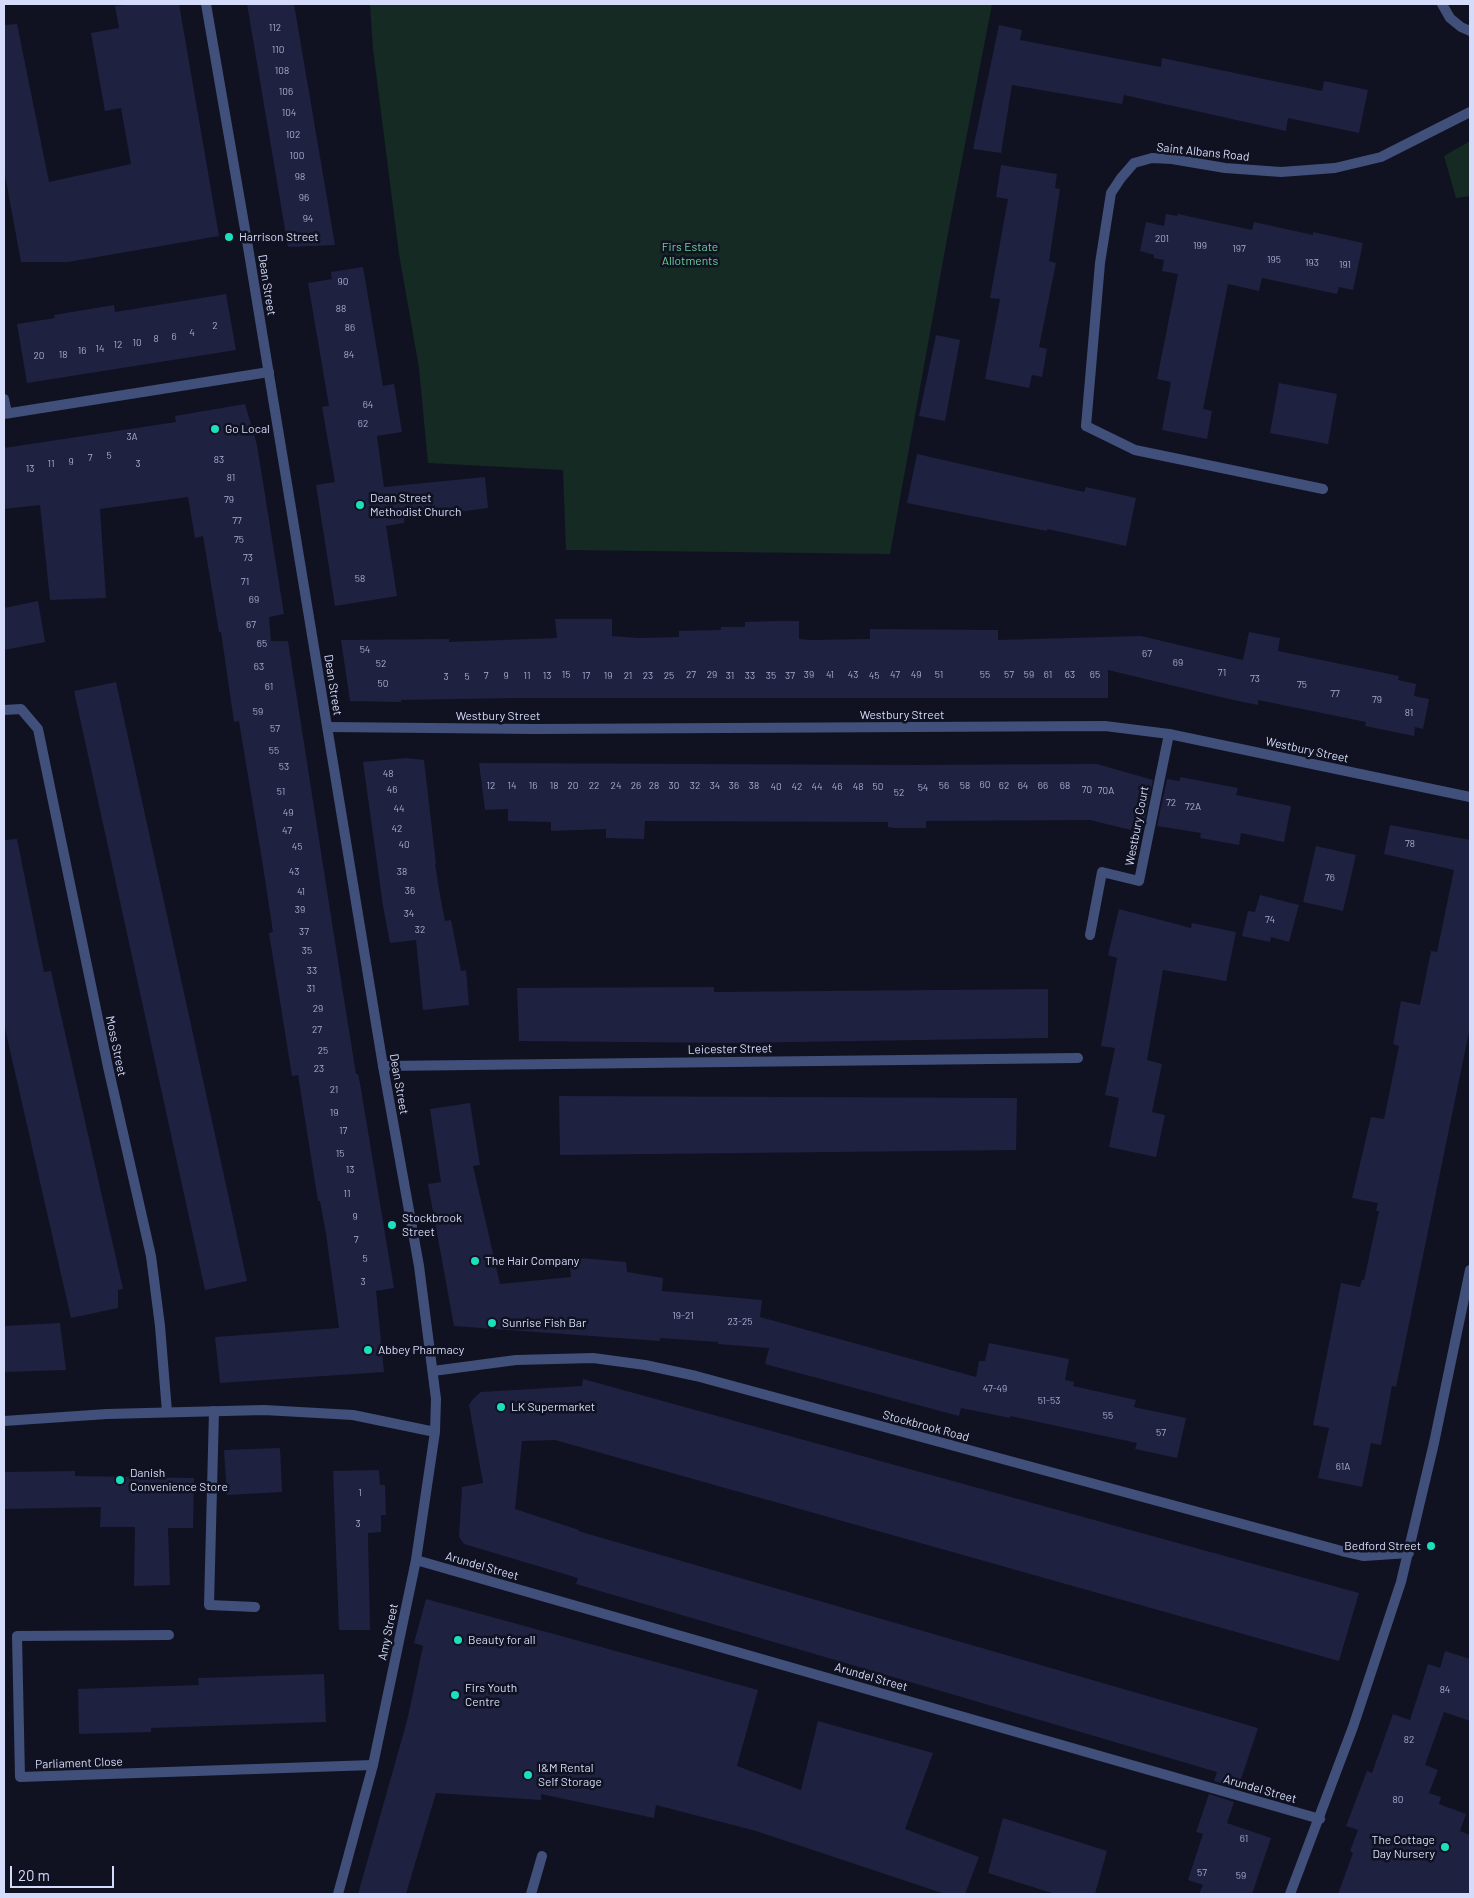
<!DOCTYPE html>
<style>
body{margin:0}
#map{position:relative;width:1474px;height:1898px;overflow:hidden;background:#101221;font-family:Barlow,sans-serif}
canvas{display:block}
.frame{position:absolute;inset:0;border:5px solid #d5dbfa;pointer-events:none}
.scale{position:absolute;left:10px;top:1866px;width:104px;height:22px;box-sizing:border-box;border:2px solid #d5dbfa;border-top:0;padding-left:6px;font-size:15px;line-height:18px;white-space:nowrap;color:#d5dbfa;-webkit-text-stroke:4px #101221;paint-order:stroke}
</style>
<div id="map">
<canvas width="1474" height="1898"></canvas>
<div class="frame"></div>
<div class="scale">20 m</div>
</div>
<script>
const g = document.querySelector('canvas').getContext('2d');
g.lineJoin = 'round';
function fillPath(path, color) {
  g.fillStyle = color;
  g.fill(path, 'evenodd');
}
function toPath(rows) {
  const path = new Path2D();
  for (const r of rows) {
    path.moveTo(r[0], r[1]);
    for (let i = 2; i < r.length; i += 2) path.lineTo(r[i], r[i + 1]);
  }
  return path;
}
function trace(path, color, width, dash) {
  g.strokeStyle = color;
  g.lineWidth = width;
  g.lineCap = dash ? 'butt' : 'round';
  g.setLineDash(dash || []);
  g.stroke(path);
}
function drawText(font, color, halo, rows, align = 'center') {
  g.font = font + ' Barlow,sans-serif';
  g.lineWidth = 5;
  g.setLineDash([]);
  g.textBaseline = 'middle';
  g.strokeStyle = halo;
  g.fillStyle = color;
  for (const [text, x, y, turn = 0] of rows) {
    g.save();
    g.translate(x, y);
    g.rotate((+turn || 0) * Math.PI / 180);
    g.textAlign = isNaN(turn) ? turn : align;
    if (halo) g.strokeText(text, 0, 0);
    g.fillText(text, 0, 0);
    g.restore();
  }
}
fillPath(toPath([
 [370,4,992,4,948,233,890,554,566,550,563,470,428,463,419,368,399,254,373,49],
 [1470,141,1470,196,1456,198,1444,156]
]), '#142a23');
fillPath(toPath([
 [132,4,179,4,219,236,68,262,21,262,4,170,4,25,17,24,49,182,131,164,121,108,105,111,91,33,119,28,115,6],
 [247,4,294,4,335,245,288,247],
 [999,25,1022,30,1020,40,1161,67,1162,58,1322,91,1324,81,1368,90,1359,133,1288,118,1286,131,1124,95,1122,104,1012,85,1001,153,973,149],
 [1001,165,1057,174,1055,188,1060,189,1049,261,1056,263,1039,347,1047,349,1042,377,1032,375,1029,388,985,379,1000,299,990,298,1008,199,996,197],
 [1166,214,1177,216,1178,214,1252,230,1254,222,1313,235,1313,232,1363,243,1353,290,1339,287,1337,294,1262,278,1259,291,1228,284,1203,409,1212,411,1207,439,1162,430,1171,382,1157,379,1178,274,1162,271,1164,260,1154,258,1154,255,1140,251,1146,222,1164,226],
 [363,267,383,386,394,384,402,432,377,436,384,487,485,477,488,508,404,519,404,523,386,526,397,596,335,606,316,485,335,482,322,407,329,406,308,283,332,279,331,272],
 [226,294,236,350,27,383,17,324,55,318,54,315,114,305,115,312],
 [936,335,960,340,945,421,919,416],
 [1279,383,1337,394,1328,444,1270,433],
 [245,404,257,445,284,614,269,617,271,641,288,641,343,993,356,1074,358,1074,361,1089,394,1288,376,1291,384,1372,220,1383,215,1337,339,1328,326,1234,320,1201,318,1201,298,1075,292,1076,269,933,273,932,263,866,239,721,234,722,221,632,219,632,203,536,195,538,188,497,100,509,106,598,50,600,40,505,4,509,4,448,176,422,175,416],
 [917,454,1084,492,1086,487,1136,498,1126,546,1047,529,1047,531,907,503],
 [38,601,45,642,4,650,4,608],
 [555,619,612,619,612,636,638,638,679,637,679,631,721,630,721,627,745,627,745,622,775,621,799,621,799,639,811,640,870,639,870,629,998,630,998,640,1141,636,1243,660,1249,632,1280,638,1278,651,1399,676,1398,680,1416,684,1414,696,1429,699,1423,729,1415,727,1414,736,1365,726,1366,722,1258,700,1258,705,1233,700,1108,670,1108,698,517,698,401,700,401,702,350,701,341,640,449,639,449,642,557,638],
 [116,682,247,1281,205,1290,74,691],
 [406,758,424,760,436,864,435,864,440,895,445,921,451,920,461,971,466,970,469,1005,423,1010,416,940,390,943,383,906,363,762],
 [479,763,911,765,1087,764,1097,764,1153,780,1144,824,1133,822,1131,830,1090,820,926,821,926,828,893,828,888,827,888,822,645,821,644,839,606,838,606,829,551,831,551,822,508,821,508,809,485,810],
 [1180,777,1238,788,1236,795,1291,806,1284,842,1241,833,1239,845,1200,838,1201,833,1157,826,1167,779,1180,781],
 [1390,825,1470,840,1470,1027,1396,1387,1392,1386,1381,1445,1371,1443,1362,1487,1318,1478,1329,1428,1313,1425,1341,1283,1360,1287,1362,1280,1364,1280,1379,1211,1376,1211,1378,1203,1352,1198,1371,1117,1384,1119,1399,1046,1393,1044,1401,1001,1420,1005,1431,951,1437,952,1454,870,1384,854],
 [17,839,44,972,51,971,123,1289,118,1290,118,1308,71,1318,4,1024,4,840],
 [1316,846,1356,855,1343,911,1303,902],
 [1260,895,1299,905,1289,942,1271,937,1270,942,1242,936,1248,911,1255,912],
 [1119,909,1191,928,1192,923,1236,932,1226,981,1163,970,1147,1060,1162,1064,1152,1112,1165,1115,1156,1157,1109,1147,1119,1098,1105,1095,1115,1048,1101,1046,1117,958,1108,955],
 [714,987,714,992,1048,989,1048,1038,732,1043,519,1041,517,988],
 [559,1096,1017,1098,1016,1150,560,1155],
 [470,1103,480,1165,473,1166,500,1284,571,1277,569,1257,626,1262,627,1272,663,1278,662,1291,762,1300,760,1317,976,1377,979,1361,985,1361,989,1343,1069,1359,1065,1380,1074,1382,1073,1386,1136,1400,1134,1407,1186,1418,1177,1458,1135,1449,1137,1443,1010,1416,1010,1418,961,1408,959,1416,765,1364,769,1348,718,1344,718,1342,660,1338,660,1341,454,1326,428,1184,441,1182,430,1109],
 [60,1323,66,1370,4,1372,4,1326],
 [583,1379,1359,1593,1339,1661,555,1440,522,1441,515,1509,579,1530,578,1531,1258,1728,1238,1788,1214,1781,1217,1772,576,1584,578,1578,464,1544,459,1537,462,1487,483,1483,469,1405,473,1399,481,1392,582,1386],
 [280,1448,282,1492,227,1495,224,1450],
 [379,1470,380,1485,385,1485,386,1515,381,1515,381,1532,368,1533,370,1630,339,1630,333,1471],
 [75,1471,75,1476,194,1478,193,1528,168,1528,170,1585,134,1586,135,1527,100,1527,101,1507,4,1509,4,1472],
 [426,1599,758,1690,737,1766,801,1790,818,1721,933,1753,905,1829,979,1857,965,1894,945,1894,756,1831,656,1805,654,1818,541,1794,541,1800,436,1793,406,1894,358,1894,407,1721,423,1646,414,1643],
 [1445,1651,1470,1659,1470,1721,1444,1712,1425,1765,1438,1770,1429,1793,1441,1797,1439,1804,1466,1814,1460,1831,1470,1835,1470,1894,1338,1894,1353,1853,1350,1851,1358,1830,1346,1826,1367,1771,1372,1773,1393,1714,1410,1720,1428,1664,1440,1668],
 [324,1674,326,1722,151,1728,151,1732,79,1734,78,1689,199,1685,198,1678],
 [1209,1794,1234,1802,1227,1823,1271,1838,1252,1894,1199,1894,1203,1885,1188,1880,1203,1834,1196,1832],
 [1003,1818,1107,1851,1095,1894,1055,1894,988,1873]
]), '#1f2140');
trace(toPath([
 [1442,4,1450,18,1461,27,1470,31],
 [1086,426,1135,450,1323,489],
 [1090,935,1102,872,1139,881,1169,734],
 [214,1411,209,1605,255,1607],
 [531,1894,542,1856]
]), '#414f7b', 10);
trace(toPath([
 [4,399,7,413],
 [4,414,269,372],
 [1086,426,1100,263,1111,193,1121,178,1134,163,1152,158,1172,159,1225,168,1281,172,1335,168,1381,157,1470,112],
 [4,710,21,709,38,729,108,1067,151,1256,160,1326,167,1412],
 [328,727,535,729,1105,726,1169,734,1470,797],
 [383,1066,1078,1058],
 [433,1371,516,1360,593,1358,645,1365,696,1376,1342,1551,1364,1556,1409,1553],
 [416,1560,1320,1819],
 [169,1635,17,1636,20,1777,373,1765]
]), '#414f7b', 10);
trace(toPath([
 [206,4,247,241,383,1066,419,1266,436,1399,435,1432,416,1560,373,1765,338,1894],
 [4,1421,107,1414,264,1410,353,1415,435,1432],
 [1290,1894,1353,1727,1401,1582,1434,1443,1470,1270]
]), '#414f7b', 10);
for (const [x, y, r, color] of [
 [229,237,5,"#1be0bd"],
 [215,429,5,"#1be0bd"],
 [360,505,5,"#1be0bd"],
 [392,1225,5,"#1be0bd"],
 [475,1261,5,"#1be0bd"],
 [492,1323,5,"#1be0bd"],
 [368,1350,5,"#1be0bd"],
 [501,1407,5,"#1be0bd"],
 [120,1480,5,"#1be0bd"],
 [1431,1546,5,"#1be0bd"],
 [458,1640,5,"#1be0bd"],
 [455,1695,5,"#1be0bd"],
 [528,1775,5,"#1be0bd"],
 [1445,1847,5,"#1be0bd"]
]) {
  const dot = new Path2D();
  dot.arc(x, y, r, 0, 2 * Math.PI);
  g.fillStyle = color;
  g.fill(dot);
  trace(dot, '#101221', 2);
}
drawText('10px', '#a8accc', null, [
 ["112",275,28],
 ["110",278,50],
 ["108",282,71],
 ["106",286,92],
 ["104",289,113],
 ["102",293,135],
 ["100",297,156],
 ["98",300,177],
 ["96",304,198],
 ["94",308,219],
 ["201",1162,239],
 ["199",1200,246],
 ["197",1239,249],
 ["195",1274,260],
 ["193",1312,263],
 ["191",1345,265],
 ["90",343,282],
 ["88",341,309],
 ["2",215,326],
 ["86",350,328],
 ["4",192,333],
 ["6",174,337],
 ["8",156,339],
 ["10",137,343],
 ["12",118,345],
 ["14",100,349],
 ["16",82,351],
 ["18",63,355],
 ["84",349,355],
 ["20",39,356],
 ["64",368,405],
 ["62",363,424],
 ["3A",132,437],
 ["5",109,456],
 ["7",90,458],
 ["83",219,460],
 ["9",71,462],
 ["11",51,464],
 ["3",138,464],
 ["13",30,469],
 ["81",231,478],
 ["79",229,500],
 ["77",237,521],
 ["75",239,540],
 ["73",248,558],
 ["58",360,579],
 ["71",245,582],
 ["69",254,600],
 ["67",251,625],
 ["65",262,644],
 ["54",365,650],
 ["67",1147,654],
 ["69",1178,663],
 ["52",381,664],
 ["63",259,667],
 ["71",1222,673],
 ["15",566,675],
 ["27",691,675],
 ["29",712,675],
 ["39",809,675],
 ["41",830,675],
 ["43",853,675],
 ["47",895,675],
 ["49",916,675],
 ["51",939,675],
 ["55",985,675],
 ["57",1009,675],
 ["59",1029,675],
 ["61",1048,675],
 ["63",1070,675],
 ["65",1095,675],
 ["7",486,676],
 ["9",506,676],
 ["11",527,676],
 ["13",547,676],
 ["17",586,676],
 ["19",608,676],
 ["21",628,676],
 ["23",648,676],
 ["25",669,676],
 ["31",730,676],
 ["33",750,676],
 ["35",771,676],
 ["37",790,676],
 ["45",874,676],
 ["3",446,677],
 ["5",467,677],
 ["73",1255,679],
 ["50",383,684],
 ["75",1302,685],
 ["61",269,687],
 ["77",1335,694],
 ["79",1377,700],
 ["59",258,712],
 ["81",1409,713],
 ["57",275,729],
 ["55",274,751],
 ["53",284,767],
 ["48",388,774],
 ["60",985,785],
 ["12",491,786],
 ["14",512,786],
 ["16",533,786],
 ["18",554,786],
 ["20",573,786],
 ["22",594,786],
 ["24",616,786],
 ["26",636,786],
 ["28",654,786],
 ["30",674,786],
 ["32",695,786],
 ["34",715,786],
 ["36",734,786],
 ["38",754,786],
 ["56",944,786],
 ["58",965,786],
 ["62",1004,786],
 ["64",1023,786],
 ["66",1043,786],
 ["68",1065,786],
 ["40",776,787],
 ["42",797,787],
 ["44",817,787],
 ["46",837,787],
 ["48",858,787],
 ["50",878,787],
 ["54",923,788],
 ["46",392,790],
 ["70",1087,790],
 ["70A",1106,791],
 ["51",281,792],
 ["52",899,793],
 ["72",1171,803],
 ["72A",1193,807],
 ["44",399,809],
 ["49",288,813],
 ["42",397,829],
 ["47",287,831],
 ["78",1410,844],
 ["40",404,845],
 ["45",297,847],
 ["43",294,872],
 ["38",402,872],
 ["76",1330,878],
 ["36",410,891],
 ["41",301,892],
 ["39",300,910],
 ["34",409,914],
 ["74",1270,920],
 ["32",420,930],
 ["37",304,932],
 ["35",307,951],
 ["33",312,971],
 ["31",311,989],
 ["29",318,1009],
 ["27",317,1030],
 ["25",323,1051],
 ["23",319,1069],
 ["21",334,1090],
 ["19",334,1113],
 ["17",343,1131],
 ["15",340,1154],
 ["13",350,1170],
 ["11",347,1194],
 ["9",355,1217],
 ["7",356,1240],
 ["5",365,1259],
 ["3",363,1282],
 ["19-21",683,1316],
 ["23-25",740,1322],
 ["47-49",995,1389],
 ["51-53",1049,1401],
 ["55",1108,1416],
 ["57",1161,1433],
 ["61A",1343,1467],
 ["1",360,1493],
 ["3",358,1524],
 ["84",1445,1690],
 ["82",1409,1740],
 ["80",1398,1800],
 ["61",1244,1839],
 ["57",1202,1873],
 ["59",1241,1876]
]);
drawText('12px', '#d5dbfa', '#101221', [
 ["Saint Albans Road",1203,152,6],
 ["Dean Street",267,285,81],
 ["Dean Street",333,685,81],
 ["Westbury Street",902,715],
 ["Westbury Street",498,716],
 ["Westbury Street",1307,750,12],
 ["Westbury Court",1137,826,-79],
 ["Moss Street",116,1046,78],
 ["Leicester Street",730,1049,-1],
 ["Dean Street",399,1084,80],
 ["Stockbrook Road",926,1426,15],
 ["Arundel Street",482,1566,16],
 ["Amy Street",388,1632,-78],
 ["Arundel Street",871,1677,16],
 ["Parliament Close",79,1763,-2],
 ["Arundel Street",1260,1789,16]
]);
drawText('12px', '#d5dbfa', '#101221', [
 ["Harrison Street",239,237],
 ["Go Local",225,429],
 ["Dean Street",370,498],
 ["Methodist Church",370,512],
 ["Stockbrook",402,1218],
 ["Street",402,1232],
 ["The Hair Company",485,1261],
 ["Sunrise Fish Bar",502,1323],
 ["Abbey Pharmacy",378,1350],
 ["LK Supermarket",511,1407],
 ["Danish",130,1473],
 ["Convenience Store",130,1487],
 ["Bedford Street",1421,1546,"right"],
 ["Beauty for all",468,1640],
 ["Firs Youth",465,1688],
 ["Centre",465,1702],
 ["I&M Rental",538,1768],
 ["Self Storage",538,1782],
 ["The Cottage",1435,1840,"right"],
 ["Day Nursery",1435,1854,"right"]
], 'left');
drawText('12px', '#6ad19a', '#101221', [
 ["Firs Estate",690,247],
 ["Allotments",690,261]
]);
</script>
